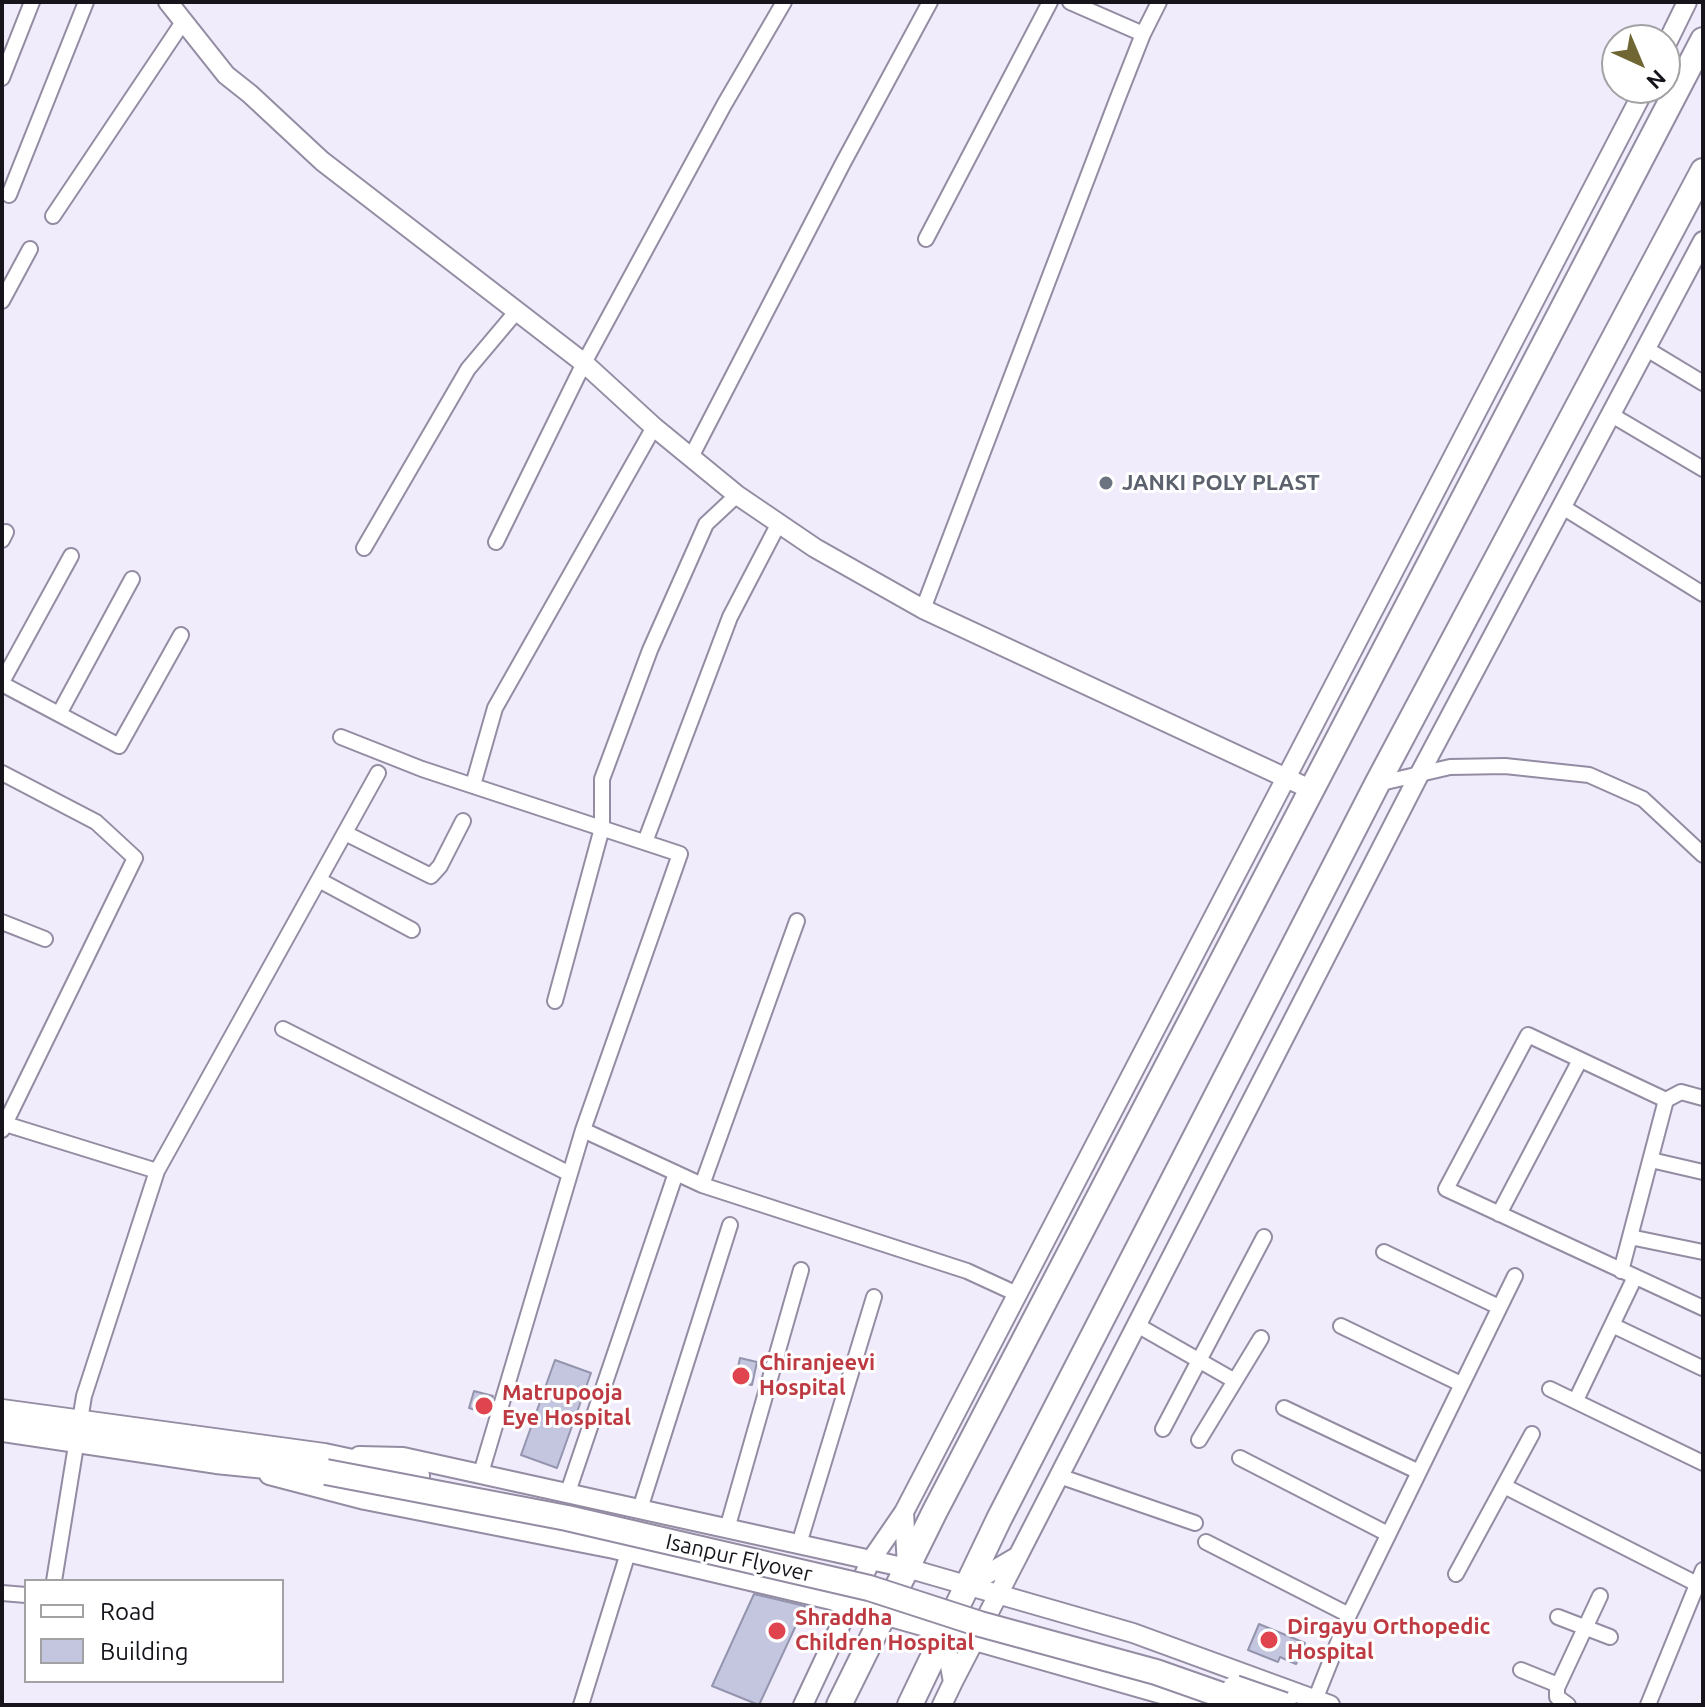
<!DOCTYPE html>
<style>
body{margin:0}
#map{position:relative;width:1705px;height:1707px;overflow:hidden;background:#f1ecfc;font-family:Ubuntu,sans-serif}
canvas{display:block}
.frame{position:absolute;inset:0;border:4px solid #17141c;pointer-events:none}
.legend{position:absolute;left:24px;top:1579px;width:260px;height:104px;box-sizing:border-box;background:#fff;border:2px solid #a2a1a4;margin:0;padding:10px 14px;list-style:none;font-size:24px;color:#17141c}
.legend li{display:flex;align-items:center;gap:16px;height:40px}
.legend b{width:40px;border:2px solid #a2a1a4}
.north{position:absolute;left:1601px;top:24px;width:80px;height:80px;box-sizing:border-box;background:#fff;border:2px solid #a2a1a4;border-radius:50%;rotate:136deg;font-size:22px;font-weight:700;line-height:32px;text-align:center;color:#17141c}
.north::after{content:'';display:block;margin:auto;width:28px;height:36px;background:#6f6633;clip-path:polygon(50% 0,100% 100%,50% 72%,0 100%)}
</style>
<div id="map">
<canvas width="1705" height="1707"></canvas>
<div class="frame"></div>
<ul class="legend">
<li><b style="height:10px;background:#fff"></b>Road</li>
<li><b style="height:22px;background:#c4c6e0"></b>Building</li>
</ul>
<div class="north">N</div>
</div>
<script>
const g = document.querySelector('canvas').getContext('2d');
g.lineJoin = 'round';
function fillPath(path, color) {
  g.fillStyle = color;
  g.fill(path, 'evenodd');
}
function toPath(rows) {
  const path = new Path2D();
  for (const r of rows) {
    path.moveTo(r[0], r[1]);
    for (let i = 2; i < r.length; i += 2) path.lineTo(r[i], r[i + 1]);
  }
  return path;
}
function trace(path, color, width, dash) {
  g.strokeStyle = color;
  g.lineWidth = width;
  g.lineCap = dash ? 'butt' : 'round';
  g.setLineDash(dash || []);
  g.stroke(path);
}
function drawText(font, color, halo, rows, align = 'center') {
  g.font = font + ' Ubuntu,sans-serif';
  g.lineWidth = 6;
  g.setLineDash([]);
  g.textBaseline = 'middle';
  g.strokeStyle = halo;
  g.fillStyle = color;
  for (const [text, x, y, turn = 0] of rows) {
    g.save();
    g.translate(x, y);
    g.rotate((+turn || 0) * Math.PI / 180);
    g.textAlign = isNaN(turn) ? turn : align;
    if (halo) g.strokeText(text, 0, 0);
    g.fillText(text, 0, 0);
    g.restore();
  }
}
const building = toPath([
 [740,1358,757,1362,752,1385,735,1381,740,1358],
 [555,1360,591,1373,557,1468,521,1455,555,1360],
 [474,1391,493,1396,488,1414,469,1408,474,1391],
 [754,1594,805,1606,759,1705,712,1686,754,1594],
 [1259,1624,1305,1643,1296,1664,1280,1657,1278,1662,1248,1650,1259,1624]
]);
fillPath(building, '#c4c6e0');
trace(building, '#9394ad', 2);
const minor = toPath([
 [1070,2,1143,34],
 [2,78,32,2],
 [9,195,86,2],
 [53,216,183,22],
 [926,239,1050,2],
 [2,301,30,249],
 [1645,348,1703,383],
 [1610,414,1703,469],
 [691,457,842,165,930,2],
 [1561,506,1703,594],
 [2,540,6,532],
 [496,542,584,363,724,105,784,2],
 [364,548,468,369,516,312],
 [923,609,1117,100,1143,34,1159,2],
 [2,682,71,556],
 [2,684,119,746,181,635],
 [59,714,132,579],
 [341,737,422,769,680,854,583,1130],
 [2,773,96,822,135,858,2,1130],
 [1377,784,1450,767,1505,766,1589,775,1643,799,1703,855],
 [473,785,495,708,654,427],
 [345,833,431,876,440,866,463,821],
 [645,842,730,617,779,523],
 [319,880,412,930],
 [2,922,45,939],
 [555,1001,602,828,602,779,650,650,706,524,737,495],
 [283,1029,570,1174],
 [1666,1100,1528,1035,1446,1189,1703,1308],
 [2,1123,157,1171,84,1396,54,1581],
 [1651,1160,1703,1172],
 [157,1171,378,773],
 [702,1185,797,921],
 [1499,1214,1580,1060],
 [1630,1237,1703,1252],
 [1384,1252,1499,1307],
 [1621,1271,1666,1100,1681,1092,1703,1098],
 [1137,1325,1235,1381],
 [1612,1325,1702,1368],
 [1341,1326,1461,1384],
 [1550,1389,1703,1463],
 [1576,1400,1635,1277],
 [1284,1408,1417,1471],
 [1163,1429,1264,1237],
 [1199,1440,1261,1338],
 [1240,1458,1388,1534],
 [481,1473,583,1130,702,1185,967,1271,1017,1294],
 [1059,1476,1195,1523],
 [1504,1486,1697,1584],
 [568,1492,676,1173],
 [640,1509,730,1225],
 [727,1529,801,1270],
 [1206,1542,1349,1615],
 [799,1544,874,1297],
 [1456,1574,1532,1434],
 [2,1593,26,1595],
 [1558,1617,1610,1637],
 [1521,1670,1558,1685],
 [1315,1700,1349,1615,1515,1276],
 [581,1705,628,1553],
 [1568,1705,1557,1697,1557,1688,1600,1596],
 [1648,1705,1703,1570]
]);
const tertiary = toPath([
 [168,2,226,75,250,94,322,161,584,363,654,427,737,495,815,548,923,609,1312,790],
 [1665,47,1687,2],
 [359,1456,403,1457,907,1568,1133,1633,1330,1705],
 [269,1475,365,1500,614,1549,831,1600,1200,1705],
 [907,1568,904,1512,1645,88],
 [967,1586,1018,1556,1419,775,1703,241],
 [953,1682,1018,1556],
 [803,1705,871,1560,904,1512],
 [942,1705,953,1682,944,1633]
]);
const primary = toPath([
 [2,1412,324,1456,417,1476],
 [2,1429,216,1461,326,1472],
 [839,1705,935,1511,1703,40],
 [910,1705,999,1519,1377,784,1703,171]
]);
trace(minor, '#948ca3', 18);
trace(tertiary, '#948ca3', 22);
trace(primary, '#948ca3', 28);
trace(minor, '#fff', 14);
trace(tertiary, '#fff', 18);
trace(primary, '#fff', 24);
const primaryBridge = toPath([
 [326,1472,567,1518,869,1588,980,1624,1156,1672,1250,1705],
 [1235,1688,1284,1705]
]);
trace(primaryBridge, '#948ca3', 28, []);
trace(primaryBridge, '#fff', 24);
for (const [x, y, r, color] of [
 [1106,483,8,"#6b7280"],
 [741,1376,10,"#e0444e"],
 [484,1406,10,"#e0444e"],
 [777,1631,10,"#e0444e"],
 [1269,1640,10,"#e0444e"]
]) {
  const dot = new Path2D();
  dot.arc(x, y, r, 0, 2 * Math.PI);
  g.fillStyle = color;
  g.fill(dot);
  trace(dot, '#fff', 3);
}
drawText('bold 22px', '#5b616d', '#fff', [
 ["JANKI POLY PLAST",1122,483]
], 'left');
drawText('bold 22px', '#be3a42', '#fff', [
 ["Chiranjeevi",759,1363],
 ["Hospital",759,1388],
 ["Matrupooja",502,1393],
 ["Eye Hospital",502,1418],
 ["Shraddha",795,1618],
 ["Children Hospital",795,1643],
 ["Dirgayu Orthopedic",1287,1627],
 ["Hospital",1287,1652]
], 'left');
drawText('22px', '#17141c', '#fff', [
 ["Isanpur Flyover",739,1558,13]
]);
</script>
